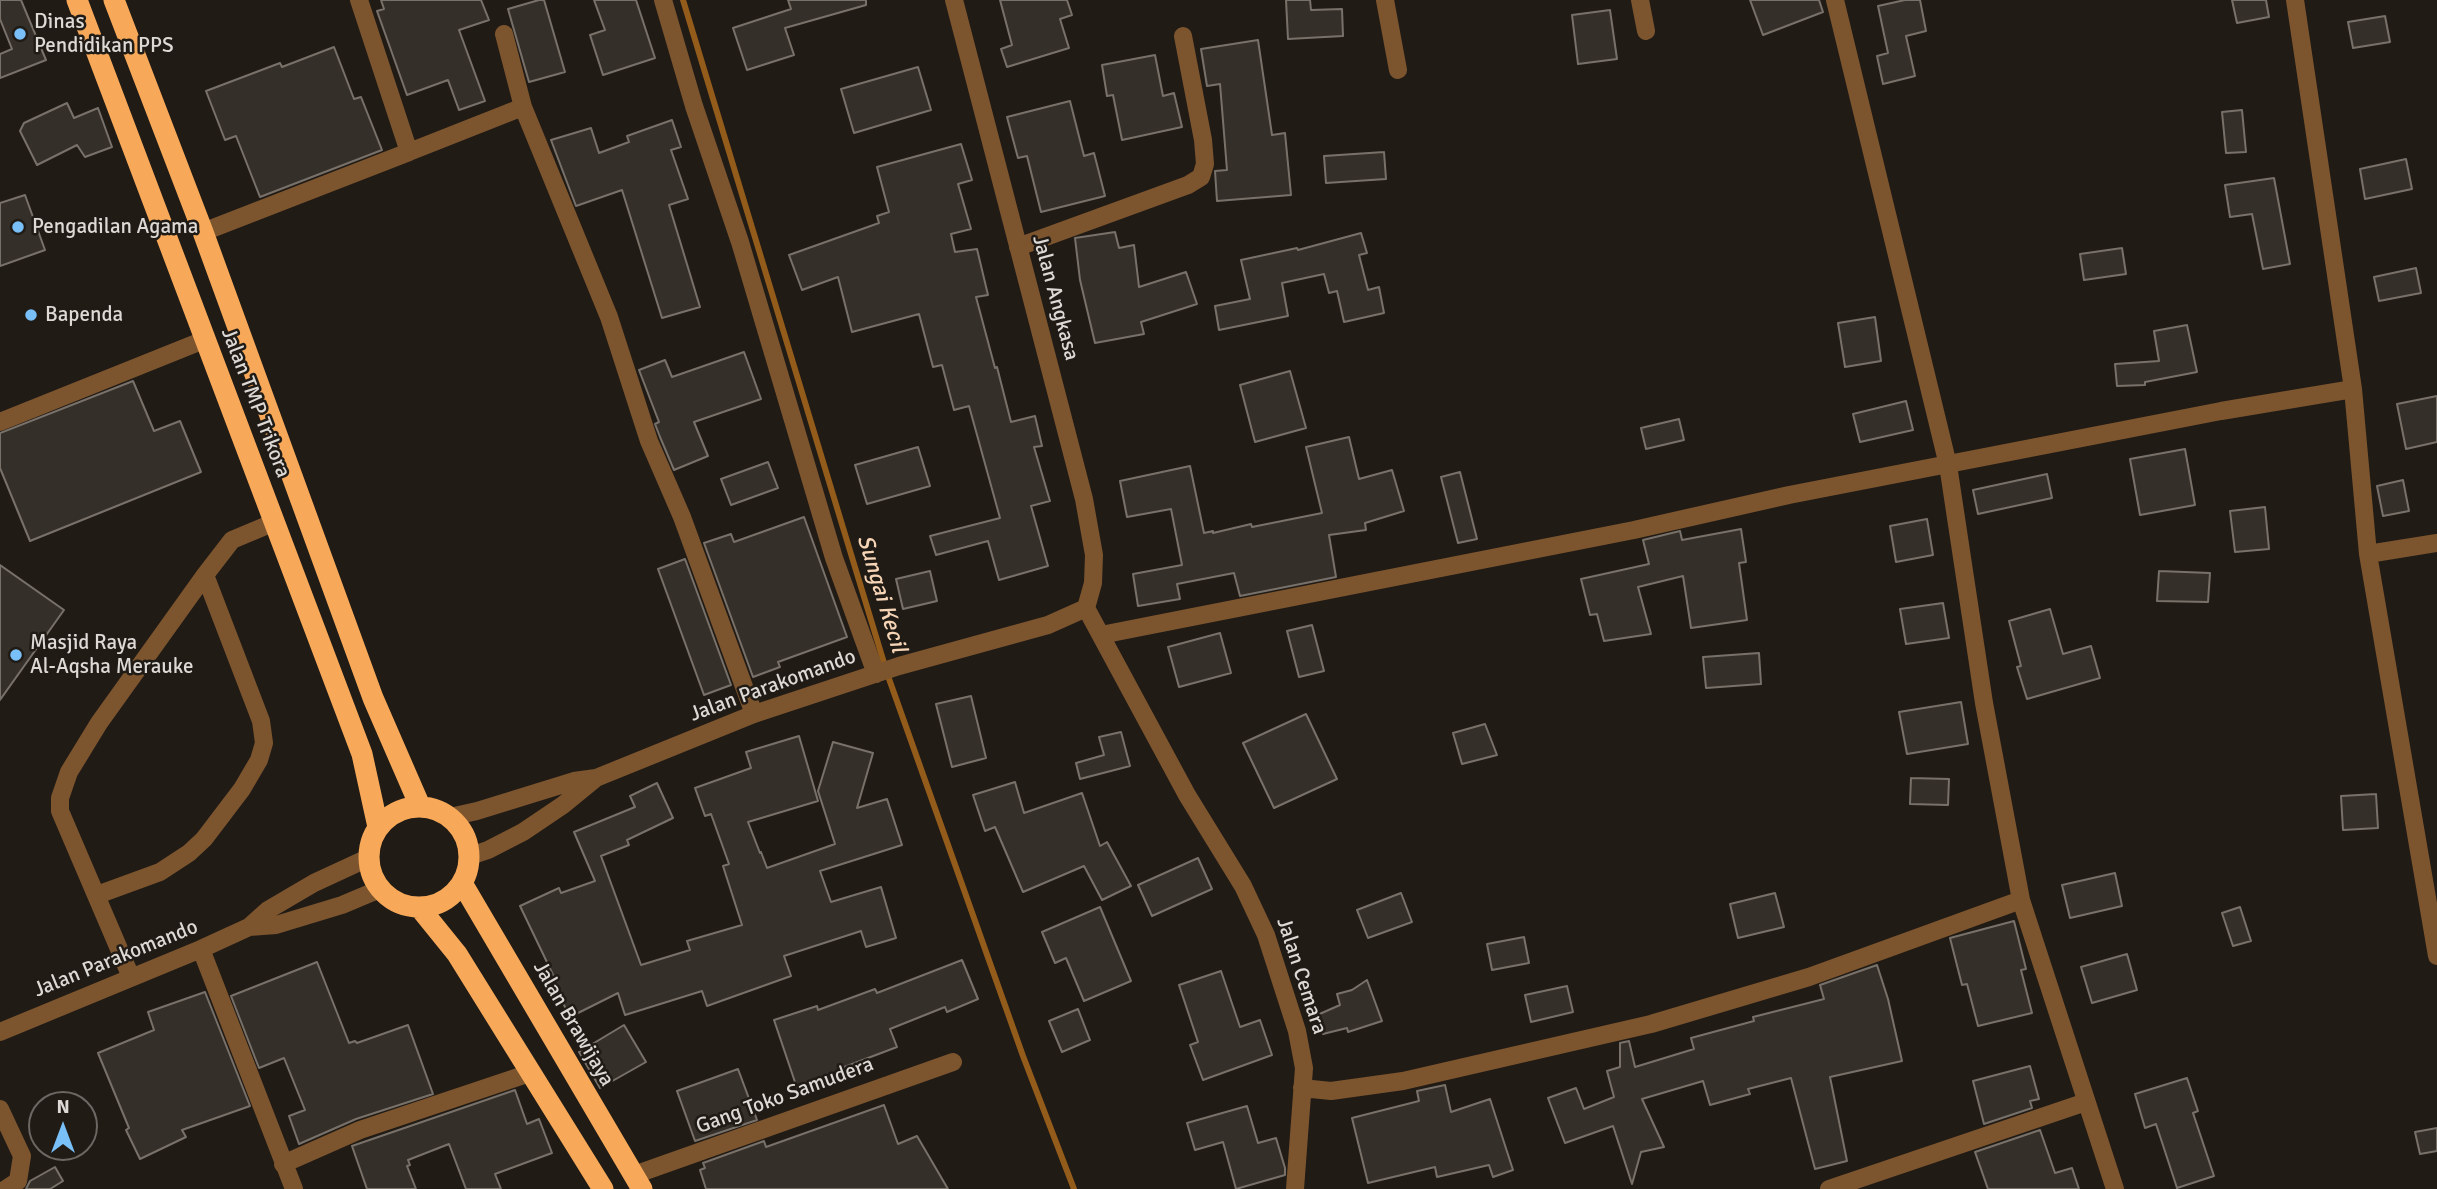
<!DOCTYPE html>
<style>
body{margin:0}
#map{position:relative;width:2437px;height:1189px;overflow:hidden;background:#211b16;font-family:Signika,sans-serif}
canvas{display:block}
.north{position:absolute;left:28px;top:1091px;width:70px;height:70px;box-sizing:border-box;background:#211b16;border:2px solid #6c6762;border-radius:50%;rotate:0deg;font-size:19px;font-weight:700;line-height:28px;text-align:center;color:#ddd9d5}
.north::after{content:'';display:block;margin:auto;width:24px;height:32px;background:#79bff8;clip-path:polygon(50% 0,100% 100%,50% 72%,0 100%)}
</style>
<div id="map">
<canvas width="2437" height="1189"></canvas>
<div class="north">N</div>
</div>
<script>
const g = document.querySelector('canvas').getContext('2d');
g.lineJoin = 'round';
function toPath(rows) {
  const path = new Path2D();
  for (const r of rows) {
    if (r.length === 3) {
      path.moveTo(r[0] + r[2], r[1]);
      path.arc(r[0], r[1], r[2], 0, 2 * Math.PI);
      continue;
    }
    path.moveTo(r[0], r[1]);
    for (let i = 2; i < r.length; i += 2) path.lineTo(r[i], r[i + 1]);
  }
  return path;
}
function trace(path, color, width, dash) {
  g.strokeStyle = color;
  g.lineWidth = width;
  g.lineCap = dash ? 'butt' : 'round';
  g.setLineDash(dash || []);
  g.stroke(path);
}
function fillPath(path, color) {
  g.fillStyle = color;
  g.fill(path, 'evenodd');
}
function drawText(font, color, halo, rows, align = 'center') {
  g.font = font + ' Signika,sans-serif';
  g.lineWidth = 5;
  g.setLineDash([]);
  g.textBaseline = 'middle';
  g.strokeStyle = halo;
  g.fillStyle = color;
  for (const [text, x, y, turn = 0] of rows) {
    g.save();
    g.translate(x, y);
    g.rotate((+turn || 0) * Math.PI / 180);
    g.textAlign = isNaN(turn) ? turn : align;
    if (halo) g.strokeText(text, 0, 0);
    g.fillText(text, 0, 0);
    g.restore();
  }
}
trace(toPath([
 [683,0,888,676,1023,1056,1074,1189]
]), '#945c1b', 6);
const building = toPath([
 [0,0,21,0,46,60,0,78,0,54,12,49,0,19,0,0],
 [381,0,481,0,489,20,459,30,485,101,459,110,448,80,407,95,377,11,384,9,381,0],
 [539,0,544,0,565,72,529,82,508,9,539,0],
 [594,0,636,0,655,58,603,75,590,35,605,30,594,0],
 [788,0,866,0,866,5,785,28,794,55,747,70,733,28,791,9,788,0],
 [1000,0,1067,0,1072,15,1060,19,1069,48,1007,67,1001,49,1012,45,1000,0],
 [1286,0,1310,0,1311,10,1342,9,1343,36,1288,39,1286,0],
 [1750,0,1819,0,1823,12,1763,35,1750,0],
 [1905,0,1920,0,1926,31,1906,36,1915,76,1883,84,1877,56,1888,53,1878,6,1905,0],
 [2232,0,2266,0,2269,17,2237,23,2232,0],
 [1610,10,1617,59,1578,64,1572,15,1610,10],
 [2385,16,2390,42,2353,48,2348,22,2385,16],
 [1258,40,1272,135,1285,133,1291,195,1217,201,1215,171,1227,170,1220,84,1207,86,1201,49,1258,40],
 [334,47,354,99,361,97,382,150,260,197,236,136,225,140,206,91,280,63,282,67,334,47],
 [1155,55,1163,96,1174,93,1182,127,1122,140,1113,95,1107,96,1102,65,1155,55],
 [918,67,931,110,854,133,841,89,918,67],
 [1070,101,1084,156,1094,153,1105,196,1041,212,1027,156,1018,158,1007,117,1070,101],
 [67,103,74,118,98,108,112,147,85,157,77,145,37,165,20,131,24,123,67,103],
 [2242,110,2246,152,2226,153,2222,112,2242,110],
 [672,120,681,147,671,150,688,199,669,205,700,307,662,318,622,190,576,206,551,140,591,128,599,153,629,142,627,136,672,120],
 [961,144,972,180,958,184,971,229,951,234,955,252,977,249,988,295,976,297,995,368,997,367,1011,422,1035,416,1042,446,1034,447,1050,501,1031,506,1048,566,999,580,988,541,936,555,930,536,1000,518,969,406,954,410,942,365,933,367,919,314,852,332,838,277,802,290,789,255,879,223,877,216,889,212,877,167,961,144],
 [1384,152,1386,179,1326,183,1324,156,1384,152],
 [2406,159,2412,189,2365,199,2360,169,2406,159],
 [2274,178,2290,264,2263,269,2252,214,2230,217,2225,185,2274,178],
 [25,195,45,250,0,266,0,203,25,195],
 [1115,232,1119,248,1134,245,1139,287,1186,272,1197,304,1141,322,1144,334,1095,343,1080,280,1075,238,1115,232],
 [1361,233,1367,253,1359,255,1368,290,1379,287,1384,313,1344,322,1337,291,1329,293,1324,274,1282,283,1288,316,1219,330,1215,306,1250,299,1241,260,1297,248,1298,250,1361,233],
 [2122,248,2126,274,2084,280,2080,254,2122,248],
 [2416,268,2421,293,2379,301,2374,277,2416,268],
 [1875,317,1881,361,1845,367,1838,323,1875,317],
 [2187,325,2197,372,2145,382,2145,385,2117,386,2115,364,2159,361,2154,331,2187,325],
 [744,352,761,399,694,422,708,456,674,470,660,437,655,424,659,422,639,370,665,360,672,377,744,352],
 [1290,371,1306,428,1255,442,1240,385,1290,371],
 [133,381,154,431,180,421,201,472,30,541,0,468,0,433,133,381],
 [2437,396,2437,442,2406,449,2397,404,2437,396],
 [1906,401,1913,430,1860,442,1853,414,1906,401],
 [1679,419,1684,440,1646,449,1641,428,1679,419],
 [1349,437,1359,479,1392,470,1404,511,1365,523,1366,530,1329,535,1336,577,1240,596,1234,573,1177,584,1180,599,1138,606,1133,574,1182,565,1171,509,1127,517,1120,481,1190,466,1204,533,1213,531,1213,533,1251,524,1252,527,1322,513,1306,447,1349,437],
 [918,447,930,486,867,504,855,465,918,447],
 [2185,449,2195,505,2140,515,2130,459,2185,449],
 [768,462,778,488,731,505,721,479,768,462],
 [1460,472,1477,539,1458,543,1441,477,1460,472],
 [2047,474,2052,498,1978,514,1973,490,2047,474],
 [2403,480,2409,511,2383,516,2377,486,2403,480],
 [2265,507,2269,549,2235,552,2230,511,2265,507],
 [804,517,847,637,778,662,780,667,753,677,704,543,731,534,734,542,804,517],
 [1927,519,1933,555,1896,562,1890,526,1927,519],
 [1741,529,1746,562,1739,563,1747,620,1691,628,1683,576,1638,587,1651,634,1604,641,1597,614,1590,615,1581,579,1649,564,1643,540,1680,531,1682,540,1741,529],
 [685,559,731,685,704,695,658,569,685,559],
 [0,565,64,610,0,700,0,565],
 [930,571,937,601,903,609,896,579,930,571],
 [2159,571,2210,573,2208,602,2157,601,2159,571],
 [1943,603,1949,638,1906,644,1900,609,1943,603],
 [2050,609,2063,654,2091,646,2100,678,2027,699,2017,667,2021,666,2009,621,2050,609],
 [1312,625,1324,671,1299,677,1287,631,1312,625],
 [1220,633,1231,673,1179,687,1168,647,1220,633],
 [1759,653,1761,684,1706,688,1703,657,1759,653],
 [971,696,986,758,952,767,936,704,971,696],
 [1961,702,1968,744,1907,754,1899,712,1961,702],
 [1306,714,1337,779,1274,808,1243,743,1306,714],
 [1485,724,1497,755,1462,764,1453,733,1485,724],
 [1121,732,1130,766,1080,779,1076,763,1104,755,1099,737,1121,732],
 [799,736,818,801,748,822,760,853,761,852,767,868,835,844,818,791,833,742,873,753,857,808,887,799,902,845,820,871,831,902,881,887,896,938,866,947,861,931,784,956,791,976,707,1006,702,991,625,1015,618,993,570,1017,553,983,556,981,520,906,559,888,561,893,595,881,574,832,635,807,630,796,657,783,673,818,627,840,629,845,601,856,641,965,690,950,687,941,742,925,723,866,729,864,711,814,705,816,695,788,751,768,746,752,799,736],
 [1911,778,1949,779,1948,805,1910,804,1911,778],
 [1015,782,1024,813,1082,793,1100,846,1107,842,1131,886,1102,900,1084,866,1023,892,995,827,985,831,973,795,1015,782],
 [2376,794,2378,828,2343,830,2341,796,2376,794],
 [1198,858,1212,889,1152,916,1138,885,1198,858],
 [2115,873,2122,906,2070,918,2062,885,2115,873],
 [1401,893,1412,922,1368,938,1357,910,1401,893],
 [1775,893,1784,927,1738,938,1730,904,1775,893],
 [1100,907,1131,981,1084,1001,1066,958,1055,963,1042,932,1100,907],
 [2240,907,2251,941,2233,946,2222,913,2240,907],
 [2014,921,2026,969,2021,970,2032,1013,1978,1026,1967,984,1962,985,1950,938,2014,921],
 [1524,937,1529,963,1492,970,1487,944,1524,937],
 [2127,954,2137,990,2092,1003,2081,967,2127,954],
 [962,960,978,999,947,1012,945,1007,890,1029,897,1047,839,1069,841,1076,798,1091,774,1020,817,1006,818,1010,875,989,877,993,962,960],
 [317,962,349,1043,355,1041,357,1043,408,1025,433,1094,356,1119,299,1144,289,1116,305,1110,284,1058,259,1068,231,996,317,962],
 [1877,965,1888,999,1902,1061,1830,1077,1847,1161,1815,1169,1791,1078,1748,1089,1750,1094,1710,1105,1703,1081,1642,1099,1664,1147,1641,1152,1632,1184,1613,1126,1565,1143,1548,1098,1576,1088,1584,1109,1614,1097,1607,1071,1620,1067,1620,1043,1629,1041,1635,1067,1694,1049,1691,1038,1754,1021,1753,1017,1824,999,1820,985,1877,965],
 [1221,971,1240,1027,1260,1020,1272,1055,1203,1080,1190,1045,1198,1042,1179,985,1221,971],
 [1367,980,1382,1021,1348,1032,1347,1028,1323,1034,1315,1016,1340,1005,1337,994,1352,990,1367,980],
 [1567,986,1573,1012,1531,1022,1525,995,1567,986],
 [205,992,250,1106,182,1130,186,1137,140,1159,126,1130,129,1128,98,1053,154,1030,148,1012,205,992],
 [1078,1009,1090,1040,1062,1052,1049,1021,1078,1009],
 [624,1025,646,1062,600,1088,579,1052,624,1025],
 [2030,1066,2039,1099,2030,1101,2032,1108,1984,1124,1973,1081,2030,1066],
 [738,1069,757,1120,695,1141,677,1091,738,1069],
 [2187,1078,2198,1111,2193,1113,2214,1176,2177,1188,2156,1124,2145,1128,2135,1094,2187,1078],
 [1445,1085,1451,1112,1490,1099,1513,1170,1493,1177,1489,1165,1437,1177,1435,1167,1368,1183,1352,1118,1419,1101,1417,1091,1445,1085],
 [515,1090,527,1124,539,1119,552,1153,495,1174,501,1189,466,1189,449,1144,408,1160,410,1165,407,1166,416,1189,367,1189,352,1146,515,1090],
 [884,1105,898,1144,917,1136,948,1189,706,1189,700,1170,705,1168,703,1163,764,1141,766,1147,884,1105],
 [1247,1106,1258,1143,1276,1138,1285,1168,1285,1175,1236,1189,1223,1142,1195,1150,1187,1123,1247,1106],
 [2437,1128,2437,1151,2420,1154,2415,1132,2437,1128],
 [2040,1130,2055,1173,2072,1168,2079,1189,1988,1189,1975,1152,2040,1130],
 [55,1167,63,1181,50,1189,26,1189,30,1181,55,1167]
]);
fillPath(building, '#352f29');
trace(building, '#78716a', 2);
trace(toPath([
 [663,0,694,106,740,242,834,558,876,674],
 [954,0,1084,499,1094,555,1093,583,1086,608],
 [1385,0,1398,70],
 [1640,0,1646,31],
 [1835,0,1948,465,1984,703,2021,900,2115,1189],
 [2295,0,2353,389,2368,554,2437,956],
 [504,34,523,107,609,317,649,441,682,517,754,714],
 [409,152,523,107],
 [203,232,409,152,359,0],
 [1018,247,1188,185,1201,177,1205,164,1203,140,1183,36],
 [0,422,204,340],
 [2368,554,2437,543],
 [1086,608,1187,795,1243,886,1266,935,1297,1031,1304,1068,1295,1189],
 [1101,635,1634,530,1789,495,2221,411,2353,389],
 [450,817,477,811,574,781,596,778,754,714,899,666,1048,625,1086,608],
 [470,856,488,850,523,832,563,805,596,778],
 [97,895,160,872,189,853,204,839,242,789,259,760,264,743,261,721,205,575],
 [249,927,276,925,342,905,380,889],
 [201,949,294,1189],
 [131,977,60,811,60,798,69,772,99,723,205,575,232,540,275,522],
 [0,1032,201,949,249,927,268,910,314,883,368,858],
 [1302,1088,1331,1091,1403,1081,1651,1024,1809,977,2021,900],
 [0,1109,22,1156,18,1181,6,1189],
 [283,1164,360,1130,530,1073],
 [634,1175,953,1062],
 [1829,1189,2086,1102]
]), '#7c552e', 18);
trace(toPath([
 [77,0,362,754,378,827],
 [114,0,203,232,373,698,420,806],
 [419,857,50],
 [462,883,642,1189],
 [419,907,457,954,603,1189]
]), '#f7a959', 21);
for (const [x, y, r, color] of [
 [20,34,7,"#79bff8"],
 [18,227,7,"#79bff8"],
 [31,315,7,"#79bff8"],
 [16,655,7,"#79bff8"]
]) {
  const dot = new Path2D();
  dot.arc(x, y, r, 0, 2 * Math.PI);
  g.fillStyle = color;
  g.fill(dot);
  trace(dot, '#211b16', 2.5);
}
drawText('21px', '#ddd9d5', '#211b16', [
 ["Dinas",34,22],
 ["Pendidikan PPS",34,46],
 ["Pengadilan Agama",32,227],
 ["Bapenda",45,315],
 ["Masjid Raya",30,643],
 ["Al-Aqsha Merauke",30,667]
], 'left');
drawText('21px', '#ddd9d5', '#211b16', [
 ["Jalan Angkasa",1055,298,75],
 ["Jalan TMP Trikora",255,403,69],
 ["Jalan Parakomando",773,686,-20],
 ["Jalan Parakomando",116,959,-22],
 ["Jalan Cemara",1301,976,72],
 ["Jalan Brawijaya",573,1024,60],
 ["Gang Toko Samudera",785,1096,-20]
]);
drawText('italic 23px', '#f6d5b7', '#211b16', [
 ["Sungai Kecil",881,594,73]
]);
</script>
